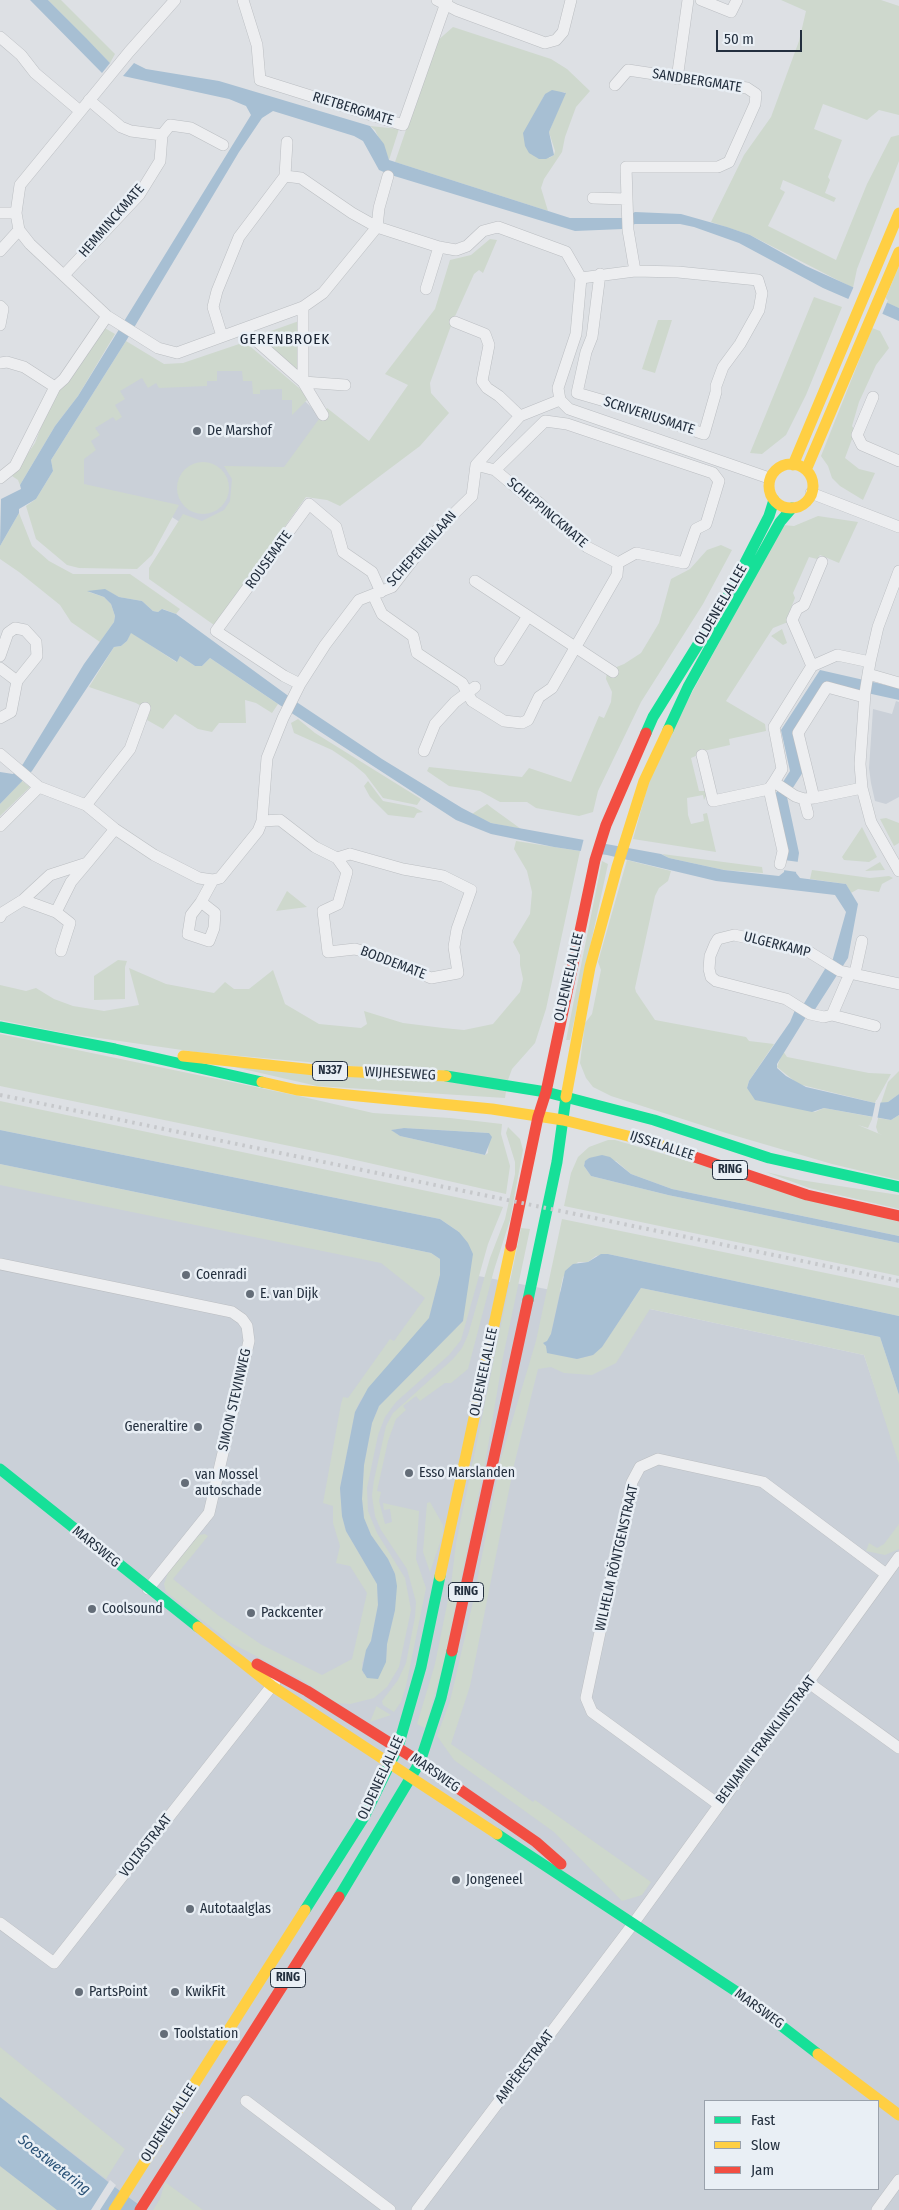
<!DOCTYPE html>
<meta charset="utf-8">
<style>
body{margin:0}
#map{position:relative;width:899px;height:2210px;overflow:hidden;background:#dde0e4;font-family:"Fira Sans Condensed",sans-serif}
canvas{display:block}
.legend{position:absolute;left:704px;top:2100px;width:175px;height:90px;box-sizing:border-box;background:#e9eff5;border:1px solid #9aa2ac;margin:0;padding:6px 9px;list-style:none;font-size:15px;color:#232f3e}
.legend li{display:flex;align-items:center;gap:10px;height:25px}
.legend b{width:25px;border:1px solid #9aa2ac}
.scale{position:absolute;left:716px;top:30px;width:86px;height:22px;box-sizing:border-box;border:2px solid #232f3e;border-top:0;padding-left:6px;font-size:15px;line-height:18px;white-space:nowrap;color:#232f3e;-webkit-text-stroke:4px #e9eff5;paint-order:stroke}
</style>
<div id="map">
<canvas width="899" height="2210"></canvas>
<ul class="legend">
<li><b style="height:6px;background:#16e098"></b>Fast</li>
<li><b style="height:6px;background:#ffcf43"></b>Slow</li>
<li><b style="height:6px;background:#f24e42"></b>Jam</li>
</ul>
<div class="scale">50 m</div>
</div>
<script>
const g = document.querySelector('canvas').getContext('2d');
g.lineJoin = 'round';
function fillPath(path, color) {
  g.fillStyle = color;
  g.fill(path, 'evenodd');
}
function toPath(rows) {
  const path = new Path2D();
  for (const r of rows) {
    if (r.length === 3) {
      path.moveTo(r[0] + r[2], r[1]);
      path.arc(r[0], r[1], r[2], 0, 2 * Math.PI);
      continue;
    }
    path.moveTo(r[0], r[1]);
    for (let i = 2; i < r.length; i += 2) path.lineTo(r[i], r[i + 1]);
  }
  return path;
}
function trace(path, color, width, dash) {
  g.strokeStyle = color;
  g.lineWidth = width;
  g.lineCap = dash ? 'butt' : 'round';
  g.setLineDash(dash || []);
  g.stroke(path);
}
function drawText(font, color, halo, rows, align = 'center') {
  g.font = font + ' "Fira Sans Condensed",sans-serif';
  g.lineWidth = 5;
  g.setLineDash([]);
  g.textBaseline = 'middle';
  g.strokeStyle = halo;
  g.fillStyle = color;
  for (const [text, x, y, turn = 0] of rows) {
    g.save();
    g.translate(x, y);
    g.rotate((+turn || 0) * Math.PI / 180);
    g.textAlign = isNaN(turn) ? turn : align;
    if (halo) g.strokeText(text, 0, 0);
    g.fillText(text, 0, 0);
    g.restore();
  }
}
fillPath(toPath([
 [126,351,156,366,181,367,220,354,292,389,325,420,288,473,226,516,186,526,164,512,75,493,69,442],
 [896,701,899,702,899,797,886,804,875,801,871,783,869,768,873,709,892,714],
 [0,1184,650,1309,864,1355,899,1460,899,2210,0,2210],
 [705,2101,878,2101,878,2189,705,2189]
]), '#cad0d8');
fillPath(toPath([
 [48,0,61,0,115,54,110,63],
 [781,0,881,0,899,6,899,115,879,110,867,120,823,104,814,129,842,140,828,177,830,180,825,193,836,198,834,202,783,180,780,189,785,192,768,226,836,260,867,184,891,137,899,135,899,161,857,269,853,288,750,235,711,222,744,155,771,117,799,41,806,11],
 [453,27,551,59,567,69,590,91,576,107,565,137,562,152,544,179,541,188,548,211,395,162,436,42],
 [565,92,549,132,555,151,554,155,549,158,536,111,545,94],
 [370,126,399,129,389,160,375,130],
 [490,239,497,240,483,273,479,270,474,274,452,323,430,383,431,393,449,413,420,446,340,506,327,500,306,497,214,625,149,579,149,568,183,514,202,521,224,510,230,501,232,479,224,466,284,467,327,408,369,441,408,385,385,374,435,309,450,260,471,255],
 [899,266,899,308,887,303,886,297],
 [814,297,842,307,806,395,786,435,762,454,750,453],
 [658,320,672,320,655,373,642,369],
 [299,321,299,370,297,371,257,336],
 [103,327,115,334,78,396,55,426,20,485,18,480,12,476,35,443,51,400],
 [872,328,880,331,889,348,876,365,859,402,852,426,855,431,845,458,859,469,875,473,863,500,840,486,832,478,828,466,821,456],
 [126,341,164,364,183,363,245,342,305,393,307,400,292,415,292,400,282,400,282,389,260,390,260,394,253,394,252,381,243,381,242,371,217,371,217,381,207,381,207,386,159,388,156,383,148,388,142,378,120,391,125,399,115,405,122,417,116,421,113,417,95,428,100,435,91,441,96,450,84,459,84,484,179,505,152,555,137,569,79,568,67,565,36,539,26,506,36,499,53,471,51,460],
 [203,488,26],
 [19,513,32,546,49,561,73,574,130,574,180,609,176,614,163,609,158,612,153,611,142,601,119,597,105,590,89,592,104,597,111,604,115,616,114,622,100,642,71,622,60,605,19,572,0,559,0,546],
 [818,516,858,522,839,563,820,555,817,559,809,557,793,593,795,598,786,620,788,622,773,628,726,701,765,724,766,731,729,739,730,745,699,752,698,755,691,758,699,791,706,791,707,794,704,800,703,795,687,798,688,815,691,824,704,821,703,814,707,813,716,852,633,839,650,778,670,733,783,525,794,526],
 [721,545,732,550,703,604,641,702,598,791,593,812,579,816,536,808,527,802,500,802,480,791,449,786,427,771,429,767,522,777,529,768,571,782,599,716,604,718,611,702,612,692,606,679,607,671,624,664,641,653,659,623,671,579,690,569,707,550],
 [782,629,787,643,783,645,771,636],
 [131,632,176,662,180,656,195,666,202,666,210,658,278,704,272,713,256,703,245,700,246,723,219,723,212,732,198,729,175,714,163,729,147,720,150,711,136,703,89,687,114,647,121,646,127,641],
 [298,719,315,733,421,799,417,805,383,798,365,774,353,764,332,750,294,733,291,723],
 [22,781,30,787,0,816,0,804],
 [368,781,383,801,414,807,423,812,417,813,414,818,388,815,370,797,364,786],
 [487,804,492,808,521,829,491,823,472,814],
 [886,818,899,823,899,843,894,846,880,819],
 [862,827,877,857,869,862,844,860,842,857],
 [516,841,580,851,546,1009,535,1043,512,1069,508,1080,196,1052,64,1033,0,1020,0,985,26,991,36,988,54,999,73,1006,104,1011,139,1005,129,968,166,984,214,993,225,982,234,989,249,989,273,970,285,1004,319,1024,361,1028,367,1024,364,1011,403,1023,443,1028,464,1030,493,1024,520,992,523,979,520,965,520,955,513,942,530,914,532,892,527,871,514,849],
 [662,854,762,867,763,873,724,870,669,858],
 [627,860,671,871,668,881,659,888,655,896,635,988,636,992,655,1020,746,1037,749,1041,774,1044,749,1081,747,1088,815,1112,824,1108,873,1117,868,1128,858,1125,882,1135,878,1133,876,1127,878,1118,891,1120,899,1115,899,1180,832,1164,726,1133,611,1096,593,1087,586,1078,580,1063,585,1023,592,1014,601,970,598,962],
 [602,861,608,864,570,1040,566,1040],
 [880,862,885,870,865,871],
 [812,870,870,878,889,876,893,878,882,884,879,892,858,889,851,893,846,884,810,879],
 [287,891,307,907,276,911],
 [118,960,127,961,125,967,125,999,94,1000,94,976],
 [0,1034,299,1096,373,1113,450,1118,502,1124,501,1134,510,1166,506,1194,338,1156,0,1086],
 [404,1128,489,1133,488,1153,485,1155,400,1136,392,1130],
 [783,1051,787,1057,869,1073,891,1074,875,1103,798,1084,777,1067],
 [230,1066,451,1082,506,1091,505,1098,317,1086],
 [899,1071,899,1094,888,1102,881,1103,888,1082],
 [0,1101,503,1207,488,1244,461,1340,449,1355,396,1402,385,1417,378,1435,367,1488,368,1511,377,1533,405,1578,411,1610,399,1667,387,1687,374,1698,350,1704,337,1703,302,1680,231,1643,166,1592,164,1584,168,1573,199,1535,205,1534,208,1536,173,1579,219,1616,262,1645,322,1675,352,1659,367,1593,350,1566,336,1563,340,1546,333,1523,333,1506,323,1503,341,1404,343,1397,348,1398,390,1339,394,1341,425,1298,381,1263,0,1185,0,1164,431,1253,440,1259,440,1275,429,1318,360,1401,355,1412,340,1488,342,1516,346,1531,377,1584,378,1605,371,1641,362,1663,363,1674,386,1662,387,1644,395,1610,395,1574,388,1559,371,1535,364,1518,362,1499,364,1465,372,1423,379,1406,463,1321,459,1232,440,1219,0,1130],
 [508,1127,520,1139,523,1150,510,1220,494,1270,468,1369,451,1383,445,1383,420,1401,416,1396,403,1406,406,1410,396,1419,388,1441,377,1491,381,1492,379,1501,385,1524,392,1522,390,1509,384,1510,383,1503,419,1511,416,1559,426,1588,406,1686,401,1702,394,1712,383,1705,382,1701,398,1680,406,1663,415,1617,416,1602,407,1569,381,1530,375,1516,372,1496,374,1480,386,1426,393,1413,453,1359,462,1348,468,1335,490,1258,505,1219,515,1174,515,1162,506,1133],
 [608,1140,615,1140,899,1222,899,1236,672,1189,631,1174,616,1161,589,1158,585,1162,584,1166,591,1176,668,1195,899,1243,899,1276,564,1206,571,1173,578,1157,589,1147],
 [766,1172,800,1180,899,1195,899,1209,809,1188],
 [562,1219,899,1288,899,1316,608,1254,596,1256,588,1262,578,1262,563,1277,551,1334,546,1345,548,1353,577,1359,593,1355,602,1347,641,1288,880,1337,899,1395,899,1464,864,1355,650,1309,616,1363,592,1375,564,1373,551,1367,538,1369,514,1465,470,1686,451,1744,533,1802,535,1800,651,1882,642,1895,622,1901,554,1832,454,1760,437,1736,450,1701,473,1602,501,1458,536,1341],
 [521,1228,530,1229,503,1357,485,1464,443,1666,425,1728,417,1724,435,1664,451,1585,456,1543],
 [430,1502,443,1525,443,1534,430,1572,423,1552,427,1503],
 [899,1524,899,1549,885,1555,866,1551,869,1543,877,1548,884,1544],
 [376,1706,391,1715,370,1722,376,1707],
 [0,2047,125,2149,106,2179,0,2097],
 [0,2166,45,2200,57,2210,0,2210],
 [165,2182,203,2210,153,2210,160,2199]
]), '#ced8cd');
fillPath(toPath([
 [30,0,48,0,86,38,110,63,102,73],
 [134,63,146,69,219,81,370,126,384,144,389,160,570,218,623,218,635,212,681,214,727,227,750,235,806,266,899,308,899,321,823,288,739,243,694,227,680,224,635,224,623,229,575,231,391,175,379,170,363,141,354,136,273,111,262,118,239,152,126,341,51,460,53,471,36,499,19,509,19,513,0,546,1,499,21,489,20,485,55,426,78,396,251,115,246,106,229,99,123,76],
 [552,90,566,93,549,132,554,155,546,159,539,159,529,153,525,146,523,133,545,94],
 [105,589,119,597,142,601,153,611,158,612,162,609,176,614,298,703,382,759,462,808,491,823,661,854,669,858,724,870,779,876,784,872,786,855,774,796,790,771,781,730,820,670,899,688,899,700,826,684,795,732,803,772,787,797,799,853,796,873,800,878,846,884,858,904,848,958,814,1011,806,1017,777,1064,777,1068,786,1076,806,1087,875,1103,888,1102,899,1094,899,1115,891,1120,824,1108,812,1112,755,1100,747,1088,749,1081,790,1022,795,1010,803,1005,825,969,832,962,846,912,835,895,716,881,607,855,554,847,491,834,456,820,293,714,210,658,202,666,195,666,180,656,177,662,131,633,127,641,121,646,114,647,32,771,0,804,0,772,13,774,23,764,84,664,114,622,115,616,111,604,104,597,87,591],
 [404,1128,489,1133,492,1137,485,1155,400,1136,391,1130],
 [0,1130,440,1219,459,1232,468,1243,473,1254,463,1321,379,1406,372,1423,364,1465,362,1499,364,1518,371,1535,388,1559,395,1574,397,1586,395,1610,387,1644,386,1662,378,1679,367,1678,362,1670,366,1650,371,1641,378,1605,377,1584,346,1531,342,1516,340,1488,355,1412,368,1388,429,1318,440,1275,440,1259,431,1253,0,1164],
 [602,1155,610,1157,631,1174,672,1189,899,1236,899,1243,668,1195,591,1176,584,1166,585,1161,589,1158],
 [601,1254,608,1254,899,1316,899,1395,880,1337,641,1288,602,1347,593,1355,577,1359,547,1353,546,1346,543,1343,547,1341,551,1334,565,1271,573,1264,588,1262],
 [0,2097,116,2188,146,2210,57,2210,0,2166]
]), '#a7bfd3');
fillPath(toPath([
 [854,286,888,300,881,317,847,302],
 [584,838,608,841,589,855,580,854],
 [784,860,799,862,797,872,783,870],
 [876,1100,881,1100,877,1120,872,1119],
 [110,2180,116,2185,100,2210,91,2210]
]), '#dde0e4');
const street = toPath([
 [175,0,129,52,20,185,16,213,19,230,30,244,107,316,158,348,177,353,303,307,323,293,377,227],
 [243,0,257,45,260,80,403,125,447,0],
 [437,0,456,10,545,43,556,40,563,32,571,0],
 [701,0,731,12,737,0],
 [0,37,21,55,35,73,80,111],
 [677,79,688,0],
 [162,135,170,125,191,128,223,145],
 [285,176,301,178,352,213,377,227,439,247,456,250,467,246,483,231,498,227,566,252,581,278,576,334,558,388,560,400],
 [593,198,626,199],
 [0,213,16,213],
 [377,227,379,208,388,176],
 [0,251,19,230],
 [600,274,592,337,586,352,577,393,622,406,704,434,716,392,716,386,723,367,740,344,759,310,762,293,758,280,678,272,635,271,628,230,626,167,718,167,729,162,755,104,756,94,747,88,628,70,615,85],
 [64,275,139,195,160,161,162,135,131,131,121,127,89,100],
 [581,278,635,271],
 [426,289,439,247],
 [0,306,3,309,0,325],
 [303,307,303,382],
 [455,322,485,334,489,345,482,381,487,388,499,396,520,416],
 [243,329,303,382,323,415],
 [222,336,213,307,217,291,239,237,285,176,287,142],
 [0,363,7,362,24,367,55,387],
 [303,382,345,385],
 [873,397,857,435,862,445,899,461],
 [495,470,545,421,567,424,713,473,719,481,706,524,696,529,684,563,636,553,618,563],
 [0,478,15,466,55,387,64,379,107,316],
 [811,493,899,527],
 [899,571,878,627,870,662,865,693,860,764,862,788,871,822,899,871],
 [475,581,613,672],
 [373,595,382,614,413,636,417,653,462,683,472,701,504,721,522,723,528,720,539,697,552,688,617,575,618,563,587,547,538,502,532,501,495,470,476,465],
 [0,656,8,633,15,628,25,630,36,642,37,656,17,681,0,668],
 [500,660,528,616],
 [812,666,792,620,797,609,804,605,822,562],
 [868,674,899,683],
 [300,684,284,676,216,631,309,504,336,527,343,552,372,572,381,592],
 [0,718,11,712,17,681],
 [424,751,435,724,455,702,475,687],
 [0,754,39,787,86,805,115,829,154,855,199,878,213,880,220,878,258,831,262,821,267,758,283,718,300,684,325,645,359,600,392,587,432,535,472,496,476,465,520,416,560,400,569,409,769,478],
 [702,755,713,801,769,789,774,782,795,796,804,799,814,798,798,733,827,687,864,697],
 [774,782,782,769,774,727,812,666,837,655,870,662],
 [769,789,783,851,780,864],
 [814,798,862,788],
 [804,799,808,814],
 [86,805,130,749,145,708],
 [262,821,280,820,315,847,337,858],
 [0,826,39,787],
 [350,854,403,869,443,876,471,890,457,929,454,947,458,973,431,978,382,957,355,949,328,952,323,911,338,904,347,872,337,858,350,854],
 [23,900,56,912,70,923,61,951],
 [201,902,191,915,188,934,209,941,214,928,215,913,201,902,213,880],
 [56,912,71,882,87,863],
 [0,917,2,913,23,900,50,875,87,863,115,829],
 [855,973,862,941],
 [832,1015,850,973],
 [875,1026,832,1015,824,1017,810,1014,786,999,716,981,711,977,709,969,710,956,715,944,718,939,734,935,806,950,840,971,899,984],
 [0,1264,232,1312,242,1319,247,1326,249,1341,209,1513,148,1589],
 [809,1683,899,1748],
 [718,1804,592,1712,586,1698,632,1482,640,1467,658,1459,763,1482,886,1574],
 [0,1923,54,1963,275,1682],
 [246,2101,390,2210],
 [417,2210,633,1924,899,1557],
 [877,2210,899,2180]
]);
trace(street, '#bbbec2', 12);
trace(street, '#edeef0', 11);
trace(toPath([
 [668,730,688,687,780,522,792,508],
 [646,733,653,717,728,596,769,516,774,500],
 [0,1027,115,1049,262,1082],
 [446,1076,546,1092,654,1120,769,1158,899,1187],
 [528,1300,557,1162,566,1097],
 [0,1469,198,1627],
 [497,1834,740,1994,818,2054],
 [339,1897,420,1762,441,1698,452,1651],
 [305,1910,364,1817,398,1747,421,1667,440,1576]
]), '#16e098', 11);
trace(toPath([
 [791,486,22],
 [793,465,899,213],
 [806,470,899,252],
 [183,1056,315,1070,446,1076],
 [262,1082,297,1090,492,1109,563,1120,648,1141,677,1151],
 [566,1097,590,967,617,867,644,781,668,730],
 [440,1576,511,1246],
 [198,1627,272,1686,497,1834],
 [818,2054,899,2115],
 [114,2210,305,1910]
]), '#ffcf43', 11);
trace(toPath([
 [546,1092,595,860,606,825,646,733],
 [677,1151,807,1195,899,1216],
 [511,1246,538,1117,546,1092],
 [452,1651,528,1300],
 [257,1664,307,1691,420,1762,536,1842,561,1864],
 [140,2210,339,1897]
]), '#f24e42', 11);
trace(toPath([
 [0,1095,899,1281]
]), '#c6c8cb', 4, [2.5, 5]);
for (const [x, y, r, color] of [
 [197,431,5,"#646d78"],
 [186,1275,5,"#646d78"],
 [250,1294,5,"#646d78"],
 [198,1427,5,"#646d78"],
 [409,1473,5,"#646d78"],
 [185,1483,5,"#646d78"],
 [92,1609,5,"#646d78"],
 [251,1613,5,"#646d78"],
 [456,1880,5,"#646d78"],
 [190,1909,5,"#646d78"],
 [79,1992,5,"#646d78"],
 [175,1992,5,"#646d78"],
 [164,2034,5,"#646d78"]
]) {
  const dot = new Path2D();
  dot.arc(x, y, r, 0, 2 * Math.PI);
  g.fillStyle = color;
  g.fill(dot);
  trace(dot, '#e9eff5', 2);
}
for (const [x, y, w] of [
 [330,1071,35],
 [730,1170,35],
 [466,1592,35],
 [288,1978,35]
]) {
  const box = new Path2D();
  box.roundRect(x - w / 2, y - 9.5, w, 19, 4);
  g.fillStyle = '#e9eff5';
  g.fill(box);
  trace(box, '#232f3e', 1);
}
drawText('bold 12px', '#232f3e', null, [
 ["N337",330,1071],
 ["RING",730,1170],
 ["RING",466,1592],
 ["RING",288,1978]
]);
drawText('14px', '#232f3e', '#e9eff5', [
 ["SANDBERGMATE",697,81,9],
 ["RIETBERGMATE",353,109,17],
 ["HEMMINCKMATE",112,221,-49],
 ["SCRIVERIUSMATE",649,416,18],
 ["SCHEPPINCKMATE",547,513,40],
 ["SCHEPENENLAAN",422,549,-48],
 ["ROUSEMATE",269,560,-54],
 ["OLDENEELALLEE",721,605,-60],
 ["ULGERKAMP",777,945,14],
 ["BODDEMATE",393,963,21],
 ["OLDENEELALLEE",569,977,-77],
 ["WIJHESEWEG",400,1074,3],
 ["IJSSELALLEE",662,1146,18],
 ["OLDENEELALLEE",484,1372,-78],
 ["SIMON STEVINWEG",235,1400,-77],
 ["MARSWEG",96,1547,39],
 ["WILHELM RÖNTGENSTRAAT",617,1558,-77],
 ["BENJAMIN FRANKLINSTRAAT",766,1740,-53],
 ["MARSWEG",435,1773,35],
 ["OLDENEELALLEE",381,1778,-65],
 ["VOLTASTRAAT",146,1846,-52],
 ["MARSWEG",759,2009,36],
 ["AMPÈRESTRAAT",525,2067,-53],
 ["OLDENEELALLEE",169,2123,-57]
]);
drawText('14px', '#232f3e', '#e9eff5', [
 ["De Marshof",207,431],
 ["Coenradi",196,1275],
 ["E. van Dijk",260,1294],
 ["Generaltire",188,1427,"right"],
 ["Esso Marslanden",419,1473],
 ["van Mossel",195,1475],
 ["autoschade",195,1491],
 ["Coolsound",102,1609],
 ["Packcenter",261,1613],
 ["Jongeneel",466,1880],
 ["Autotaalglas",200,1909],
 ["PartsPoint",89,1992],
 ["KwikFit",185,1992],
 ["Toolstation",174,2034]
], 'left');
g.letterSpacing = '1px';
drawText('15px', '#16202e', '#e9eff5', [
 ["GERENBROEK",285,340]
]);
g.letterSpacing = '0px';
drawText('italic 15px', '#295176', '#e9eff5', [
 ["Soestwetering",54,2165,38]
]);
</script>
